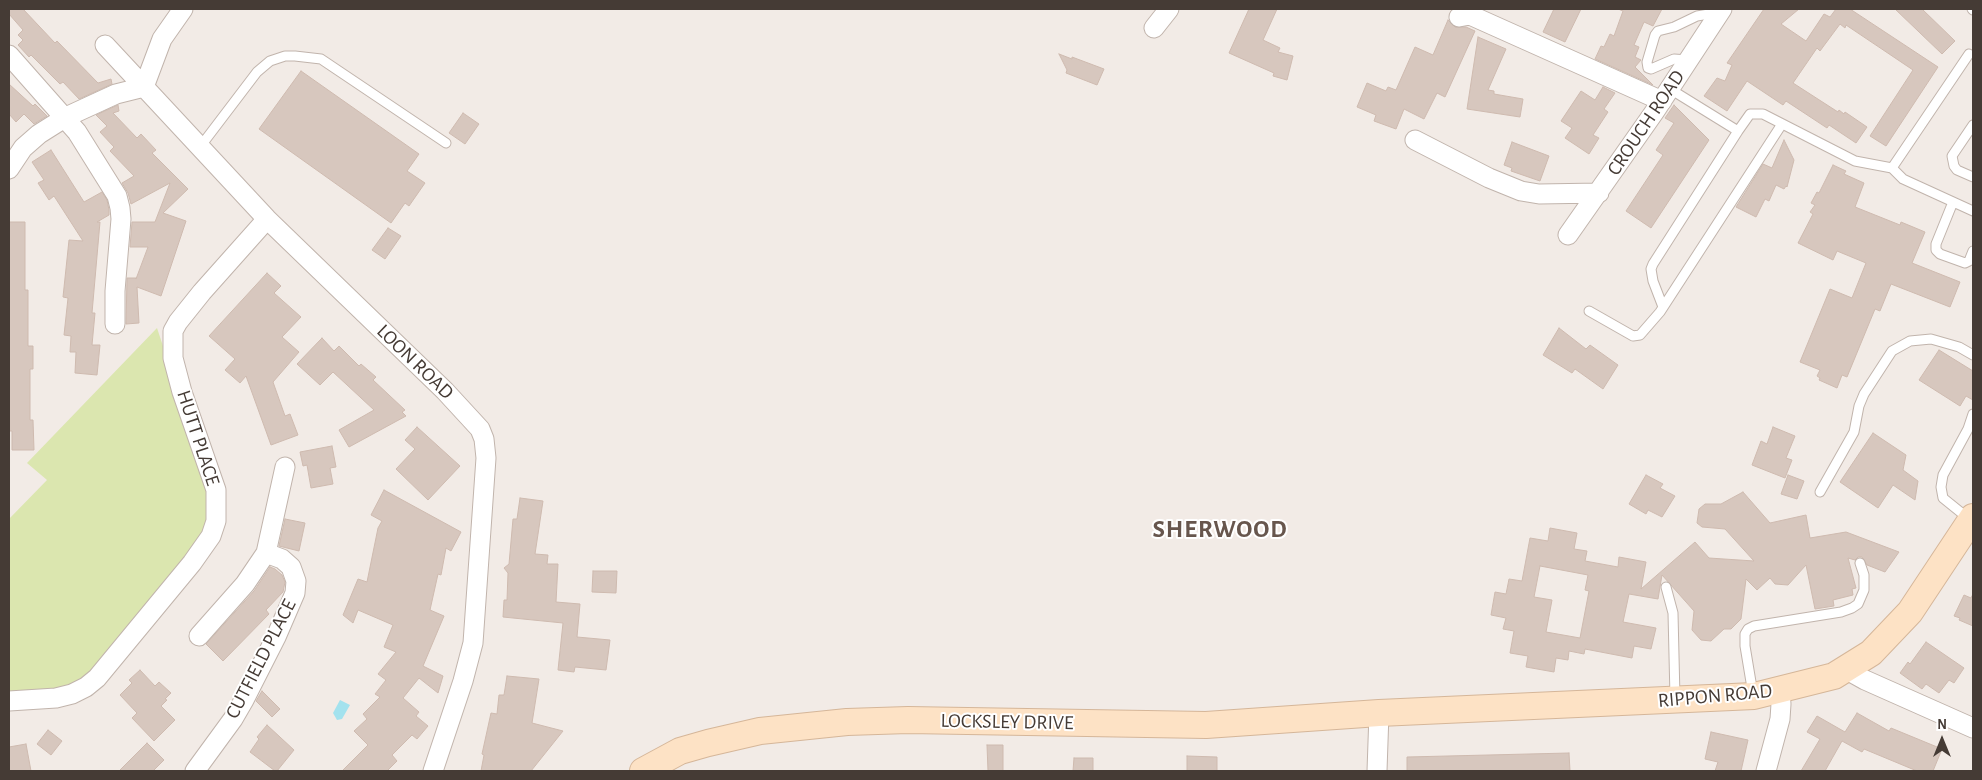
<!DOCTYPE html>
<style>
body{margin:0}
#map{position:relative;width:1982px;height:780px;overflow:hidden;background:#f2ebe6;font-family:"Alegreya Sans",sans-serif}
canvas{display:block}
.frame{position:absolute;inset:0;border:10px solid #453b35;pointer-events:none}
.north{position:absolute;left:1917px;top:715px;width:50px;height:50px;-webkit-text-stroke:4px #fff;paint-order:stroke;rotate:0deg;font-size:14px;font-weight:700;line-height:20px;text-align:center;color:#453b35}
.north::after{content:'';display:block;margin:auto;width:18px;height:22px;background:#453b35;clip-path:polygon(50% 0,100% 100%,50% 72%,0 100%)}
</style>
<div id="map">
<canvas width="1982" height="780"></canvas>
<div class="frame"></div>
<div class="north">N</div>
</div>
<script>
const g = document.querySelector('canvas').getContext('2d');
g.lineJoin = 'round';
function fillPath(path, color) {
  g.fillStyle = color;
  g.fill(path, 'evenodd');
}
function toPath(rows) {
  const path = new Path2D();
  for (const r of rows) {
    path.moveTo(r[0], r[1]);
    for (let i = 2; i < r.length; i += 2) path.lineTo(r[i], r[i + 1]);
  }
  return path;
}
function trace(path, color, width, dash) {
  g.strokeStyle = color;
  g.lineWidth = width;
  g.lineCap = dash ? 'butt' : 'round';
  g.setLineDash(dash || []);
  g.stroke(path);
}
function drawText(font, color, halo, rows, align = 'center') {
  g.font = font + ' "Alegreya Sans",sans-serif';
  g.lineWidth = 4;
  g.setLineDash([]);
  g.textBaseline = 'middle';
  g.strokeStyle = halo;
  g.fillStyle = color;
  for (const [text, x, y, turn = 0] of rows) {
    g.save();
    g.translate(x, y);
    g.rotate((+turn || 0) * Math.PI / 180);
    g.textAlign = isNaN(turn) ? turn : align;
    if (halo) g.strokeText(text, 0, 0);
    g.fillText(text, 0, 0);
    g.restore();
  }
}
fillPath(toPath([
 [157,328,216,505,213,524,107,658,75,686,9,697,9,519,47,480,27,463]
]), '#dbe6af');
fillPath(toPath([
 [340,700,350,705,342,719,337,720,333,713]
]), '#a3e2ee');
const building = toPath([
 [9,9,23,9,55,43,57,41,98,83,111,79,112,84,79,99,63,82,60,84,31,55,29,57,18,45,23,40,18,35,23,30,9,14,9,9],
 [1249,9,1277,9,1263,40,1280,48,1278,52,1293,56,1287,80,1273,76,1274,73,1229,53,1249,9],
 [1554,9,1581,9,1565,42,1543,32,1554,9],
 [1618,9,1662,9,1653,26,1644,22,1634,45,1639,47,1635,57,1641,60,1635,67,1653,85,1595,59,1601,46,1604,47,1610,34,1614,36,1623,11,1618,9],
 [1764,9,1799,9,1781,24,1806,41,1824,14,1830,17,1836,9,1850,9,1938,67,1886,146,1870,136,1913,70,1846,25,1845,28,1840,24,1820,51,1817,48,1793,83,1838,112,1839,110,1844,114,1845,112,1867,127,1856,143,1829,125,1827,128,1786,101,1783,105,1747,81,1727,111,1704,96,1717,78,1725,81,1732,65,1727,63,1764,9],
 [1895,9,1922,9,1955,41,1942,54,1895,9],
 [1448,20,1455,27,1466,27,1475,31,1445,97,1437,93,1424,119,1404,109,1396,129,1374,121,1376,115,1357,107,1367,83,1386,91,1388,87,1396,90,1415,47,1433,55,1448,20],
 [1478,37,1506,49,1488,90,1494,91,1494,94,1523,99,1520,117,1467,109,1478,37],
 [1059,54,1072,59,1072,57,1104,69,1097,85,1066,73,1067,70,1059,54],
 [301,71,419,154,407,171,425,183,409,206,405,203,391,223,259,129,301,71],
 [9,84,33,106,35,104,47,116,34,124,24,114,16,122,9,114,9,84],
 [1603,87,1615,93,1604,109,1608,112,1593,135,1599,138,1589,154,1565,138,1572,128,1561,121,1581,91,1595,100,1603,87],
 [118,105,119,111,113,113,137,138,141,134,156,150,152,153,188,189,163,213,186,221,161,296,137,287,139,323,126,324,127,278,136,278,136,279,148,247,130,247,132,222,155,222,170,183,131,204,128,193,122,183,134,176,110,151,114,147,100,132,107,126,96,115,118,105],
 [1674,105,1709,140,1651,228,1626,211,1663,155,1656,150,1674,123,1665,118,1674,105],
 [463,113,479,124,465,144,449,133,463,113],
 [1784,140,1794,160,1787,187,1786,186,1784,189,1776,185,1769,201,1765,199,1756,217,1736,207,1763,164,1772,168,1784,140],
 [1512,142,1549,156,1540,181,1511,171,1512,168,1504,165,1512,142],
 [51,150,84,202,102,192,107,200,109,210,109,215,97,222,100,222,92,313,95,313,92,345,100,345,97,375,75,373,76,352,70,352,71,336,64,335,68,298,63,297,69,240,83,241,54,196,49,200,38,183,44,180,32,162,51,150],
 [1833,165,1846,171,1844,174,1864,183,1855,207,1900,225,1901,222,1925,232,1912,263,1960,282,1950,307,1891,284,1880,311,1875,309,1847,377,1842,375,1837,388,1819,380,1820,378,1817,376,1820,370,1800,362,1830,289,1852,298,1866,263,1837,251,1833,260,1798,243,1813,214,1810,212,1815,205,1811,203,1817,192,1819,193,1833,165],
 [9,222,25,222,25,290,28,290,28,346,33,346,33,369,30,369,30,420,33,420,34,450,12,450,12,431,9,431,9,222],
 [388,228,401,236,385,259,372,250,388,228],
 [267,273,281,286,274,293,301,317,282,337,299,352,273,382,285,416,290,414,298,435,271,445,246,376,240,383,225,370,235,359,209,336,267,273],
 [1559,328,1586,349,1590,345,1618,365,1603,389,1575,369,1572,373,1543,355,1559,328],
 [322,338,334,351,339,346,359,366,361,364,376,377,373,380,405,410,402,412,406,416,349,447,339,430,374,410,333,372,320,385,297,364,322,338],
 [1939,350,1973,371,1973,400,1966,396,1960,406,1919,380,1939,350],
 [417,427,460,466,428,500,396,469,415,449,405,440,417,427],
 [1773,427,1795,436,1786,458,1792,460,1785,478,1752,465,1761,441,1767,444,1773,427],
 [1873,433,1906,455,1903,470,1918,481,1915,500,1893,485,1878,508,1840,482,1873,433],
 [332,446,336,467,330,468,333,484,311,488,307,465,303,466,300,452,332,446],
 [1646,475,1663,484,1660,488,1675,496,1662,517,1648,510,1646,514,1629,504,1646,475],
 [1788,475,1804,481,1797,499,1781,494,1788,475],
 [384,490,461,532,451,551,446,548,441,575,438,574,430,610,444,616,423,666,443,676,438,693,419,678,403,698,419,712,416,716,428,726,417,739,412,735,392,755,397,761,387,771,342,771,368,745,354,731,367,719,363,714,380,697,375,694,386,680,378,674,396,652,384,647,393,625,358,610,353,623,343,615,358,579,367,582,378,528,382,521,371,515,384,490],
 [1743,492,1770,523,1806,515,1810,538,1846,532,1899,552,1885,572,1867,565,1862,557,1858,557,1855,560,1848,558,1856,588,1852,589,1853,595,1833,600,1834,606,1815,609,1806,565,1788,585,1775,584,1770,578,1757,590,1746,579,1741,619,1731,629,1724,629,1711,641,1701,640,1692,630,1694,611,1662,575,1658,599,1629,594,1623,622,1656,628,1651,649,1634,646,1632,658,1585,649,1584,654,1569,651,1568,660,1556,658,1554,672,1526,667,1528,656,1510,653,1514,631,1503,629,1506,618,1491,615,1495,592,1506,594,1509,579,1522,581,1530,538,1548,541,1550,528,1577,533,1574,549,1587,551,1585,561,1618,567,1619,557,1646,562,1641,589,1695,542,1709,558,1754,561,1725,529,1702,527,1697,523,1699,509,1705,504,1721,504,1743,492],
 [1540,566,1588,575,1585,590,1589,591,1580,638,1546,632,1552,600,1534,597,1540,566],
 [520,498,543,501,535,554,548,555,547,564,558,564,556,602,580,604,577,637,610,640,606,670,575,667,574,672,558,670,563,623,503,617,504,600,507,600,508,573,504,568,509,564,513,519,517,519,520,498],
 [285,519,305,523,299,551,279,546,285,519],
 [270,567,275,569,282,575,285,582,283,592,266,610,269,614,223,661,206,644,254,591,270,567],
 [593,571,617,571,616,593,592,592,593,571],
 [1973,594,1973,626,1959,620,1960,618,1954,616,1964,595,1971,598,1973,594],
 [1926,642,1964,668,1954,683,1949,680,1939,693,1926,684,1922,689,1900,673,1908,662,1910,664,1926,642],
 [140,670,155,686,159,682,171,693,165,699,167,700,161,706,175,720,154,741,132,718,137,713,120,695,132,683,129,680,140,670],
 [507,676,539,679,532,723,563,731,531,771,481,771,484,755,482,754,491,713,497,714,499,695,504,695,507,676],
 [262,691,280,709,272,717,256,701,262,691],
 [1857,713,1889,731,1891,728,1942,749,1933,771,1917,771,1864,749,1862,752,1842,741,1825,771,1801,771,1820,739,1807,732,1817,716,1845,732,1857,713],
 [267,725,294,750,277,771,275,771,250,752,259,739,257,737,267,725],
 [48,730,62,741,51,755,37,744,48,730],
 [1711,732,1748,740,1741,771,1715,771,1718,762,1705,759,1711,732],
 [147,743,164,760,153,771,119,771,147,743],
 [26,744,31,771,9,771,9,747,26,744],
 [987,745,1003,745,1003,771,988,771,987,745],
 [1569,753,1570,771,1407,771,1407,757,1569,753],
 [1187,756,1217,757,1217,771,1187,771,1187,756],
 [1074,758,1093,758,1093,771,1073,771,1074,758]
]);
fillPath(building, '#d7c7be');
trace(building, '#cebaaf', 1);
const lane = toPath([
 [1972,9,1973,10],
 [1688,60,1674,59,1651,69,1648,68,1647,62,1655,35,1658,31,1674,27,1697,16,1709,14,1717,17],
 [1670,89,1738,131],
 [1973,125,1952,156,1954,166,1957,170,1973,177],
 [200,147,257,72,270,61,285,56,295,56,321,59,446,143],
 [1892,168,1969,54],
 [1953,202,1936,244,1936,250,1940,254,1965,263,1969,261,1973,251],
 [1663,307,1653,281,1651,269,1653,264,1738,131,1750,114,1763,114,1855,161,1892,168,1903,179,1973,211],
 [1589,311,1633,336,1640,335,1660,312,1782,124],
 [1820,492,1854,432,1859,406,1864,394,1892,351,1910,341,1931,339,1959,347,1973,355],
 [1969,519,1943,498,1941,487,1943,475,1968,429,1973,414],
 [1666,587,1673,613,1675,698],
 [1753,694,1745,646,1745,634,1748,629,1754,626,1841,612,1852,608,1858,604,1864,590,1864,575,1860,563]
]);
const street = toPath([
 [1459,17,1470,15,1662,101],
 [1154,28,1169,9],
 [105,45,267,219,445,391,480,429,484,439,486,458,473,643,463,681,433,771],
 [9,55,77,132,117,196,120,208,121,219,115,291,115,324],
 [1415,140,1489,178,1521,191,1539,194,1599,193],
 [9,169,23,148,39,134,66,117,116,94,144,87,162,39,183,9],
 [1568,235,1655,111,1722,9],
 [199,636,245,584,266,553,285,467],
 [1847,670,1865,680,1973,728],
 [9,701,56,698,72,694,86,687,97,678,192,563,211,536,216,521,216,490,182,392,173,358,173,331,178,322,202,292,267,219],
 [195,771,233,719,244,700,276,637,295,593,296,581,291,567,282,559,266,553],
 [1377,771,1379,713],
 [1766,771,1780,719,1781,704,1780,691]
]);
const secondary = toPath([
 [643,771,680,751,708,743,760,731,847,722,908,720,1206,725,1379,713,1754,696,1834,676,1871,653,1910,612,1973,517]
]);
trace(lane, '#c1b4ac', 11);
trace(street, '#c1b4ac', 21);
trace(secondary, '#d5b699', 28);
trace(lane, '#fff', 9);
trace(street, '#fff', 19);
trace(secondary, '#fde2c5', 26);
drawText('20px', '#453b35', '#fff', [
 ["CROUCH ROAD",1646,123,-56],
 ["LOON ROAD",415,362,44],
 ["HUTT PLACE",198,438,72],
 ["CUTFIELD PLACE",261,659,-63],
 ["RIPPON ROAD",1715,696,-5],
 ["LOCKSLEY DRIVE",1007,722,1]
]);
g.letterSpacing = '1px';
drawText('bold 25px', '#67564d', '#fff', [
 ["SHERWOOD",1220,529]
]);
g.letterSpacing = '0px';
</script>
